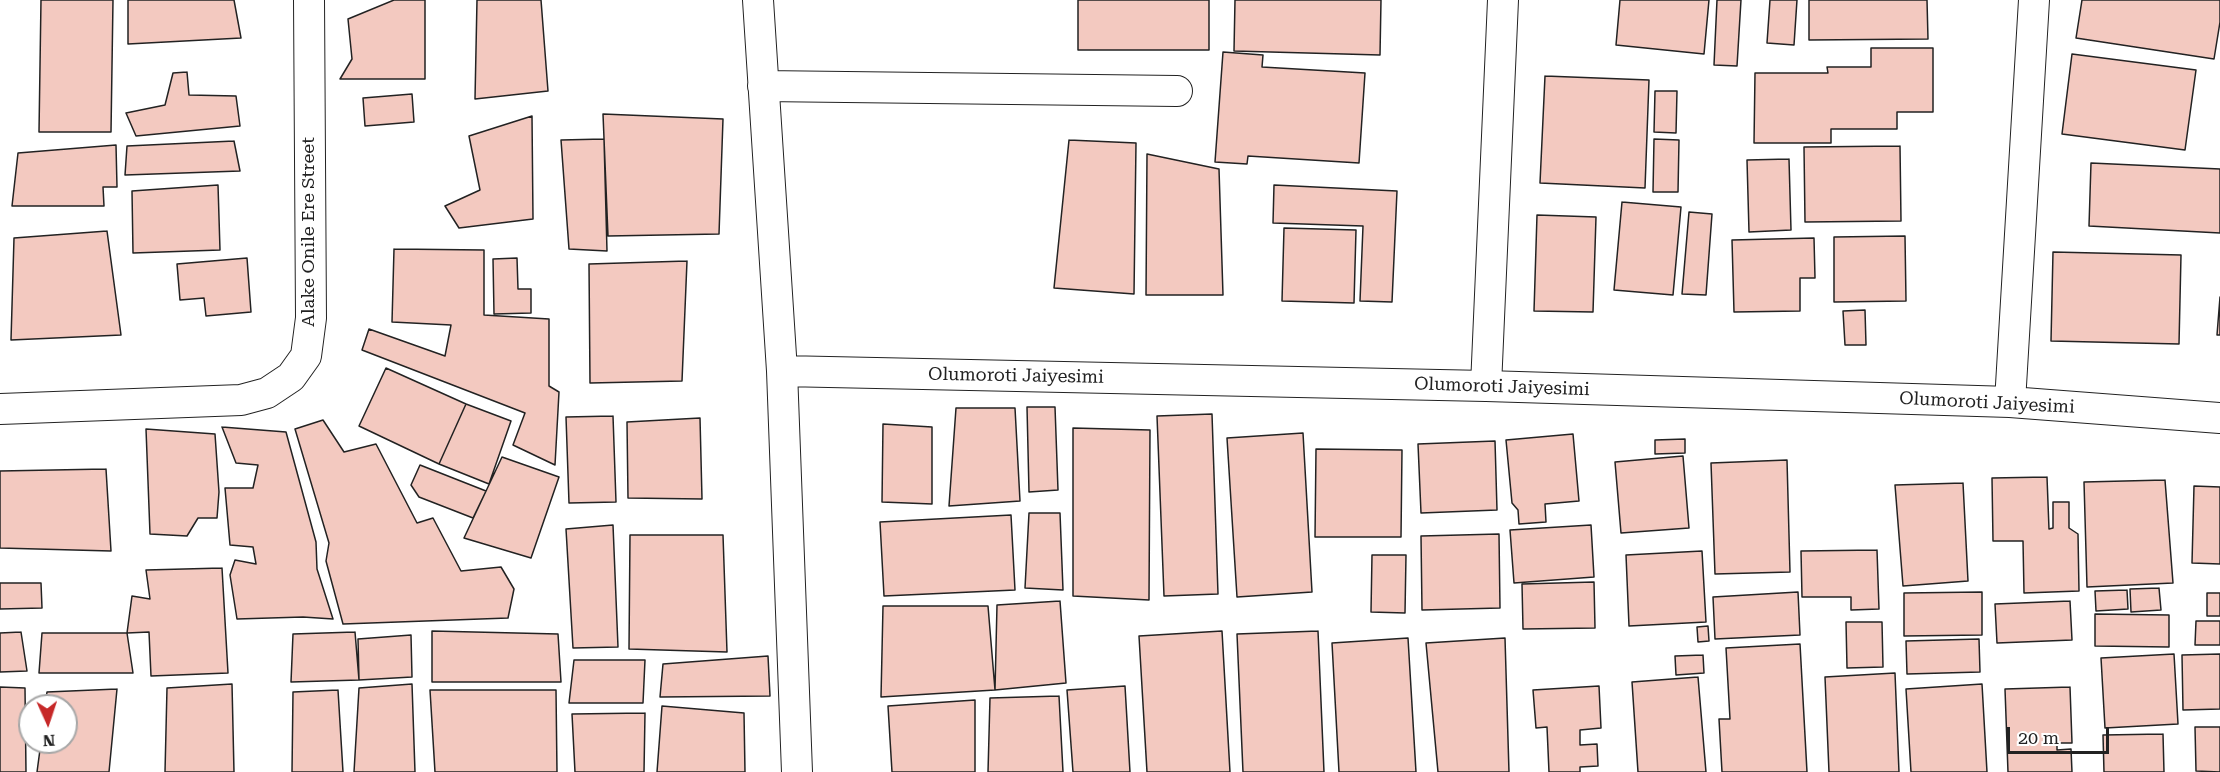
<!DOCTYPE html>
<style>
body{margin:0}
#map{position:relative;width:2220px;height:772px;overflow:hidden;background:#fff;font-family:"Roboto Serif",serif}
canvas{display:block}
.north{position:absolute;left:18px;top:694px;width:60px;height:60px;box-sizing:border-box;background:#fff;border:2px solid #a7a7a7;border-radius:50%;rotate:177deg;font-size:16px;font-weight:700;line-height:24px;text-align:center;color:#222}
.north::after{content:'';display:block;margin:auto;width:21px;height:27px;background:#c62828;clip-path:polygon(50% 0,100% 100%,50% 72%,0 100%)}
.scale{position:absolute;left:2007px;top:727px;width:102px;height:27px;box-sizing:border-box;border:3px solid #222;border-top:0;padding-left:8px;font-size:18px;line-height:21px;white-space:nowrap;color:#222;-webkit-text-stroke:4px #fff;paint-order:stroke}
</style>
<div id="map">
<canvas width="2220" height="772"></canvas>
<div class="north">N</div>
<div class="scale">20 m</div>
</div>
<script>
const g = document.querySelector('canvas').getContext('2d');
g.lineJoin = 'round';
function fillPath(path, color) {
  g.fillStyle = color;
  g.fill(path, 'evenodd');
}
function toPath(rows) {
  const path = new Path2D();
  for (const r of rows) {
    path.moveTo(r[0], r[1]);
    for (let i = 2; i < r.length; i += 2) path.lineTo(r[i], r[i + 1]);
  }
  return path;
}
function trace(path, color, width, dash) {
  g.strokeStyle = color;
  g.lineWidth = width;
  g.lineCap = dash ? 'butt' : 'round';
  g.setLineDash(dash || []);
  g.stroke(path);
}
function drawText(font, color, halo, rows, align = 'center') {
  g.font = font + ' "Roboto Serif",serif';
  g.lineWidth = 4.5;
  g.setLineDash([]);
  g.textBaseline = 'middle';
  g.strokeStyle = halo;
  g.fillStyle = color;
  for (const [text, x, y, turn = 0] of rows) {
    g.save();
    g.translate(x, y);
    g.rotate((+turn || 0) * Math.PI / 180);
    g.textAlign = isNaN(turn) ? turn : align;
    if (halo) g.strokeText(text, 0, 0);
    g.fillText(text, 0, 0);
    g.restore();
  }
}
const building = toPath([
 [41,0,113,0,111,132,39,132,41,0],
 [128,0,234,0,241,38,128,44,128,0],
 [394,0,425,0,425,79,340,79,352,59,348,19,394,0],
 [477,0,541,0,548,91,475,99,477,0],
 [1078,0,1209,0,1209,50,1078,50,1078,0],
 [1235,0,1381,0,1380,55,1234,51,1235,0],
 [1620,0,1709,0,1704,54,1616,45,1620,0],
 [1717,0,1741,0,1737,66,1714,65,1717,0],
 [1770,0,1797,0,1794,45,1767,43,1770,0],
 [1809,0,1927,0,1928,39,1809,40,1809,0],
 [2082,0,2220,0,2220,22,2214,59,2076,38,2082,0],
 [1871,48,1933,48,1933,112,1897,112,1897,129,1831,129,1831,143,1754,143,1755,73,1828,73,1827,67,1871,67,1871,48],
 [1223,52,1263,55,1262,67,1365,73,1359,163,1248,156,1247,164,1215,162,1223,52],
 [2072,54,2196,70,2185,150,2062,134,2072,54],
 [187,72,189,95,236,96,240,126,136,136,126,113,165,105,173,73,187,72],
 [1545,76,1649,80,1645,188,1540,183,1545,76],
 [1655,91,1677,91,1676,133,1654,132,1655,91],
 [412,94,414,122,365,126,363,98,412,94],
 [603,114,723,119,719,234,608,236,603,114],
 [532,116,533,219,459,228,445,206,480,190,469,136,532,116],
 [604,139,607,251,569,249,561,140,604,139],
 [1654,139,1679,140,1678,192,1653,192,1654,139],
 [1069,140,1136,143,1134,294,1054,288,1069,140],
 [234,141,240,171,125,175,127,146,234,141],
 [116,145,117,187,103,187,104,206,12,206,18,153,116,145],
 [1900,146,1901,221,1805,222,1804,147,1900,146],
 [1147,154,1219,169,1223,295,1146,295,1147,154],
 [1789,159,1791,230,1749,232,1747,160,1789,159],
 [2091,163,2220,169,2220,233,2089,226,2091,163],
 [218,185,220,250,133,253,132,191,218,185],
 [1274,185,1397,191,1392,302,1360,301,1363,226,1273,223,1274,185],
 [1622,202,1681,207,1673,295,1614,290,1622,202],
 [1689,212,1712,214,1706,295,1682,294,1689,212],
 [1537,215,1596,217,1593,312,1534,311,1537,215],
 [1284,228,1356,230,1354,303,1282,301,1284,228],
 [107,231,121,335,11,340,14,238,107,231],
 [1905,236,1906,301,1834,302,1834,237,1905,236],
 [1814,238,1815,278,1800,278,1800,311,1734,312,1732,240,1814,238],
 [394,249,484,250,484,315,549,319,549,386,559,392,555,465,513,445,525,413,362,350,369,329,445,356,451,325,392,322,394,249],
 [2053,252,2181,255,2179,344,2051,341,2053,252],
 [247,258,251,312,206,316,204,298,180,300,177,264,247,258],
 [517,258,518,289,531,289,531,313,494,314,493,259,517,258],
 [687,261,682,381,590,383,589,264,687,261],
 [2220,297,2220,335,2217,335,2220,297],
 [1865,310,1866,345,1845,345,1843,311,1865,310],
 [386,368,466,404,439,464,359,426,386,368],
 [466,404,511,421,489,484,439,464,466,404],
 [1027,407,1055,407,1058,490,1029,492,1027,407],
 [956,408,1015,408,1020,501,949,506,956,408],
 [1212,414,1218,594,1164,596,1157,416,1212,414],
 [613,416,616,502,569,503,566,417,613,416],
 [700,418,702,499,628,498,627,422,700,418],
 [323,420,344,452,376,444,417,523,433,518,461,571,501,567,514,589,508,618,343,624,326,561,329,543,295,429,323,420],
 [883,424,932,427,932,504,882,502,883,424],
 [222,427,286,432,316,542,317,569,333,619,303,617,237,619,230,575,235,560,256,564,253,547,230,545,225,488,253,488,258,465,236,463,222,427],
 [1073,428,1150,430,1149,600,1073,596,1073,428],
 [146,429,215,434,219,492,217,518,198,518,187,536,150,534,146,429],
 [1303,433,1312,592,1237,597,1227,438,1303,433],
 [1573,434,1579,501,1545,504,1546,522,1519,524,1518,510,1512,503,1506,440,1573,434],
 [1685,439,1685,453,1655,454,1655,440,1685,439],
 [1495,441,1497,510,1421,513,1418,444,1495,441],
 [1316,449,1402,450,1401,537,1315,537,1316,449],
 [1683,456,1689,528,1621,533,1615,462,1683,456],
 [502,457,559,477,531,558,464,538,502,457],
 [1787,460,1790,572,1715,574,1711,463,1787,460],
 [420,465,486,491,473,518,419,497,411,485,420,465],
 [106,469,111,551,0,548,0,471,106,469],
 [2047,477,2049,529,2053,528,2053,502,2069,502,2069,528,2078,534,2079,591,2024,593,2023,541,1993,541,1992,478,2047,477],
 [2165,480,2173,583,2087,587,2084,482,2165,480],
 [1963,483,1968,581,1903,586,1895,485,1963,483],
 [2194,486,2220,487,2220,564,2192,563,2194,486],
 [1029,513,1060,513,1063,590,1025,588,1029,513],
 [1011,515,1015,590,884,596,880,522,1011,515],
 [613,525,618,647,573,648,566,529,613,525],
 [1591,525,1594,577,1514,583,1510,530,1591,525],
 [1499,534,1500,608,1422,610,1421,536,1499,534],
 [630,535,723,535,727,652,629,649,630,535],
 [1877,550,1879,609,1851,610,1851,597,1802,597,1801,551,1877,550],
 [1702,551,1706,622,1629,626,1626,555,1702,551],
 [1372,555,1406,555,1405,613,1371,612,1372,555],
 [222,568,228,673,151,676,149,632,127,633,132,596,150,599,146,570,222,568],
 [1594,582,1595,628,1523,629,1522,584,1594,582],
 [0,583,41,583,42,608,0,609,0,583],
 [2159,588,2161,610,2131,612,2130,589,2159,588],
 [2127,590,2128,609,2096,611,2095,591,2127,590],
 [1798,592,1800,635,1715,639,1713,597,1798,592],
 [1982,592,1982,635,1904,636,1904,593,1982,592],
 [2207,593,2220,593,2220,616,2207,616,2207,593],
 [1060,601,1066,683,995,690,997,605,1060,601],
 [2070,601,2072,640,1997,643,1995,604,2070,601],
 [883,606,988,606,995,690,881,697,883,606],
 [2095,614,2169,615,2169,647,2095,646,2095,614],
 [2196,621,2220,621,2220,645,2195,645,2196,621],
 [1846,622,1882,622,1883,667,1847,668,1846,622],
 [1708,626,1709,641,1698,642,1697,627,1708,626],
 [432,631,558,634,561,682,432,682,432,631],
 [1222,631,1230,772,1147,772,1139,636,1222,631],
 [1318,631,1324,772,1243,772,1237,634,1318,631],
 [21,632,27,671,0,672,0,633,21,632],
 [355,632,359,680,291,682,293,634,355,632],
 [42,633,127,633,133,673,39,673,42,633],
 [411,635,412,677,359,680,358,639,411,635],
 [1408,638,1416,772,1339,772,1332,643,1408,638],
 [1505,638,1509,772,1438,772,1426,643,1505,638],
 [1979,639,1980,672,1907,674,1906,641,1979,639],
 [1800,644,1807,772,1722,772,1719,719,1730,719,1726,648,1800,644],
 [2174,654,2178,724,2105,728,2101,658,2174,654],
 [2220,654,2220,709,2183,710,2182,655,2220,654],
 [1703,655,1704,673,1676,675,1675,656,1703,655],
 [768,656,770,696,660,697,663,664,768,656],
 [574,660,645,660,643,703,569,703,574,660],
 [1895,673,1899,772,1829,772,1825,677,1895,673],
 [1698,677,1706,772,1638,772,1632,682,1698,677],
 [232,684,234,772,165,772,167,688,232,684],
 [412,684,415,772,354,772,359,688,412,684],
 [1982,684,1987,772,1911,772,1906,689,1982,684],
 [1125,686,1130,772,1073,772,1067,690,1125,686],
 [1599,686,1601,728,1580,730,1580,745,1597,744,1598,766,1580,767,1580,772,1549,772,1547,727,1536,728,1533,690,1599,686],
 [0,687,25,688,26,772,0,772,0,687],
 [2070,687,2072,743,2057,743,2057,750,2071,749,2072,772,2008,772,2005,689,2070,687],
 [117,689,109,772,37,772,41,742,66,742,66,706,45,706,47,692,117,689],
 [338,690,343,772,292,772,293,692,338,690],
 [430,690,556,690,557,772,435,772,430,690],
 [1059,696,1063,772,988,772,990,698,1059,696],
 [975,700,975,772,892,772,888,706,975,700],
 [662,706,744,713,745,772,657,772,662,706],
 [645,713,644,772,575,772,572,714,645,713],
 [2195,727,2220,727,2220,772,2196,771,2195,727],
 [2163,734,2164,772,2104,772,2103,735,2163,734]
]);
fillPath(building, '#f3c9c0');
trace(building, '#222', 1.5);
const minor = toPath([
 [758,0,782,371,797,772],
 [763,86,1177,91],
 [782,371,1486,386,2010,402,2220,418],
 [1486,386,1503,0],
 [2010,402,2034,0],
 [0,409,241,400,267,393,291,377,306,356,311,318,309,0]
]);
trace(minor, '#222', 32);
trace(minor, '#fff', 30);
drawText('18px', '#222', '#fff', [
 ["Alake Onile Ere Street",309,232,-90],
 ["Olumoroti Jaiyesimi",1016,376,1],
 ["Olumoroti Jaiyesimi",1502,387,2],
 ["Olumoroti Jaiyesimi",1987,403,3]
]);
</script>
